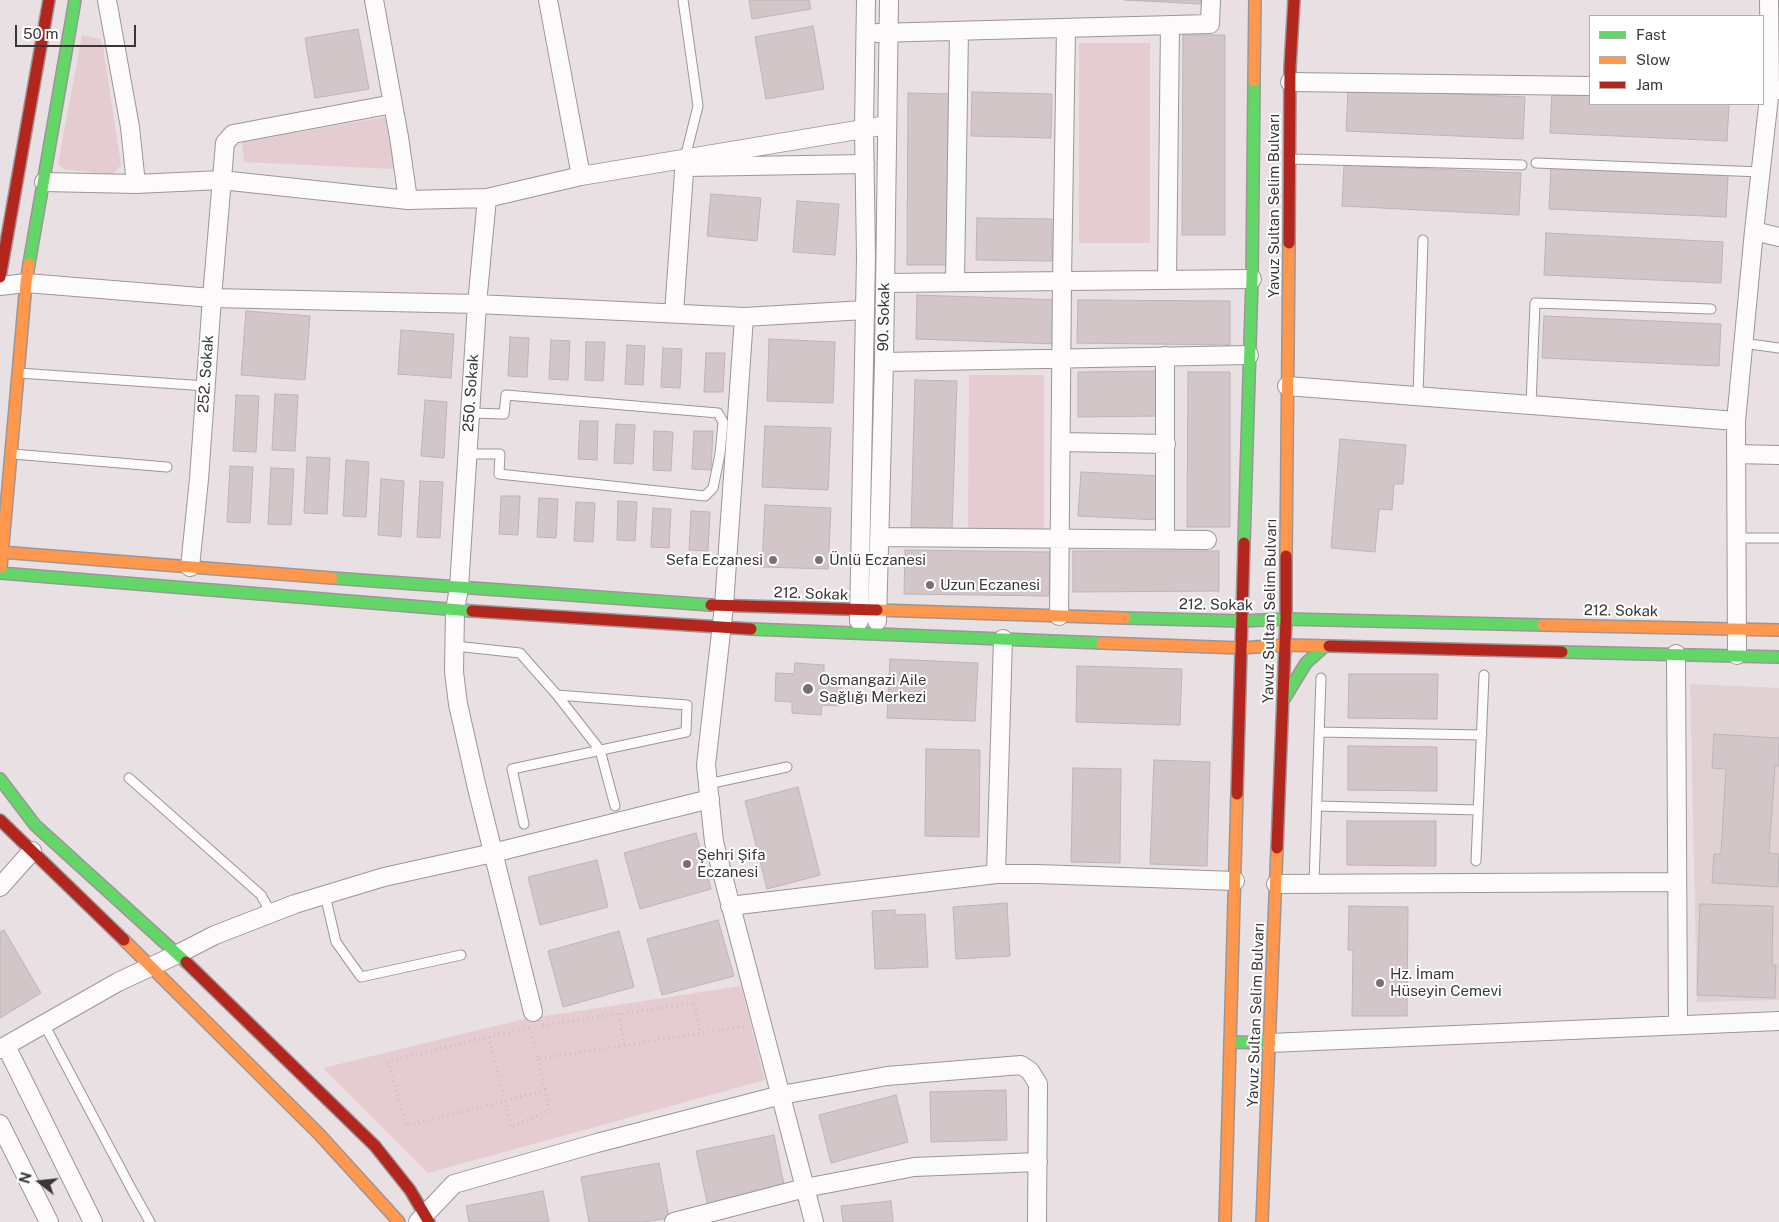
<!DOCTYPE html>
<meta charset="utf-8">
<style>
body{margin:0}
#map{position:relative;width:1779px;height:1222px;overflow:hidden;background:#e8e0e2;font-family:"Public Sans",sans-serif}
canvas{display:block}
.legend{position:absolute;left:1589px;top:15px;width:175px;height:90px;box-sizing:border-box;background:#fff;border:1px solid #b0aeaf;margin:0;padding:6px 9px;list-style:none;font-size:15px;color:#3a3536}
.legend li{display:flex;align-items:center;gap:10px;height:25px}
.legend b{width:25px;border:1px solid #b0aeaf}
.north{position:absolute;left:15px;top:1157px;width:50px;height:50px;-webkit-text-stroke:4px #fff;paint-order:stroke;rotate:286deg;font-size:14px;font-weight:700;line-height:20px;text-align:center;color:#3a3536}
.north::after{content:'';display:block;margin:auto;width:18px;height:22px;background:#3a3536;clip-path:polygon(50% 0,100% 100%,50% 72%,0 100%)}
.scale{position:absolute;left:15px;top:25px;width:121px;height:22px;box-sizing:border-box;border:2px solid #3a3536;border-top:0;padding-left:6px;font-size:15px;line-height:18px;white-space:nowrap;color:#3a3536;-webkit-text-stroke:4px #fff;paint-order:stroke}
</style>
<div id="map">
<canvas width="1779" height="1222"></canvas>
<ul class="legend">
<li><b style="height:6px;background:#63d668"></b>Fast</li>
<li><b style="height:6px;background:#ff974d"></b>Slow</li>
<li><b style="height:6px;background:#b3261e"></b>Jam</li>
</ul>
<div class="north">N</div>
<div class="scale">50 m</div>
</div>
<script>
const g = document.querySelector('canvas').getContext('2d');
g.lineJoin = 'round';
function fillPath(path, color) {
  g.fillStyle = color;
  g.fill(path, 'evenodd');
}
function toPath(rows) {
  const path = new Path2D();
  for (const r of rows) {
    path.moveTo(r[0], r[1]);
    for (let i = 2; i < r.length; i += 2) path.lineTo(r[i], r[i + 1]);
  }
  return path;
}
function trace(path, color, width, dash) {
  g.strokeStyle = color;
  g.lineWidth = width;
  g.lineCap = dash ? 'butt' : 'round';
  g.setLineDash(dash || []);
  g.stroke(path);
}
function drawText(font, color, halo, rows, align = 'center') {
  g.font = font + ' "Public Sans",sans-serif';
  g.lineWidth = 4;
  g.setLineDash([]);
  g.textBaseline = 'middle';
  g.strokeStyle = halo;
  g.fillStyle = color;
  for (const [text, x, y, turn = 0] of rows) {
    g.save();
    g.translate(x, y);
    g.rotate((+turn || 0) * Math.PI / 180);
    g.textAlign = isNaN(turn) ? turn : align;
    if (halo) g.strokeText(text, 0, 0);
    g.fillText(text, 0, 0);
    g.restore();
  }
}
fillPath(toPath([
 [1690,684,1779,688,1779,1000,1697,1002]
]), '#e0d1d3');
fillPath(toPath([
 [82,35,100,39,103,46,121,165,112,175,63,169,58,163],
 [1079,43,1150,43,1150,243,1079,243],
 [385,117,395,169,244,162,242,142],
 [969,375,1044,375,1044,533,968,529],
 [741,986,765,1080,428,1173,323,1068,520,1020]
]), '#e4ccd1');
const building = toPath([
 [749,0,809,0,811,9,752,19,749,0],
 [1125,0,1201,0,1201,4,1125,0],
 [813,26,824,89,766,99,755,37,813,26],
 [358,29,369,89,315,98,305,38,358,29],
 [1183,35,1225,35,1225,235,1182,235,1183,35],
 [1348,89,1525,97,1523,139,1346,131,1348,89],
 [1552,91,1590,93,1590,104,1729,104,1727,141,1550,133,1552,91],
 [972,92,1052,94,1051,138,971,136,972,92],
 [908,93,950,94,949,265,907,265,908,93],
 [1344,165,1521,173,1519,215,1342,206,1344,165],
 [1551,167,1728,175,1726,217,1549,209,1551,167],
 [711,194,761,198,757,241,707,236,711,194],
 [797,201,839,204,835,255,793,252,797,201],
 [977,218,1052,219,1052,261,976,260,977,218],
 [1546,233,1723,242,1721,283,1544,275,1546,233],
 [917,295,1061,300,1059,344,916,339,917,295],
 [1078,300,1230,301,1230,345,1077,343,1078,300],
 [246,311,310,316,305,380,241,375,246,311],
 [1544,316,1721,324,1719,366,1542,358,1544,316],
 [401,330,454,334,451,378,398,374,401,330],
 [510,337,529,338,527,377,508,376,510,337],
 [769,339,835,342,833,403,767,401,769,339],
 [551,340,570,341,568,380,549,379,551,340],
 [586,342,605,342,603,381,585,380,586,342],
 [627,345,645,346,643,385,625,384,627,345],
 [663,348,682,349,680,388,661,387,663,348],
 [706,353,725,353,723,392,704,392,706,353],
 [1159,371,1160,416,1078,417,1078,372,1159,371],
 [1188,372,1230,372,1230,527,1187,527,1188,372],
 [915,380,957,381,952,530,911,529,915,380],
 [275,394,298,395,295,451,272,450,275,394],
 [236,395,259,396,256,452,233,451,236,395],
 [425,400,447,402,444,458,421,456,425,400],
 [580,421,598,421,597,460,578,459,580,421],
 [616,424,635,425,633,464,614,463,616,424],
 [765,426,831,428,828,490,762,487,765,426],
 [654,431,673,432,671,471,653,470,654,431],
 [694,431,713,431,711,470,692,469,694,431],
 [1340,439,1406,445,1403,484,1394,484,1392,510,1379,509,1375,552,1331,548,1340,439],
 [307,457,330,458,327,514,304,513,307,457],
 [346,460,369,462,366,517,343,516,346,460],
 [230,466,253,467,250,523,227,522,230,466],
 [271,468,294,469,291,525,268,524,271,468],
 [1081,472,1161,476,1159,520,1078,516,1081,472],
 [381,479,404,481,401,537,378,535,381,479],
 [420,481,443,482,440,538,417,537,420,481],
 [501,496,520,496,518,535,499,534,501,496],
 [539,498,558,499,556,538,537,537,539,498],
 [618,501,637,502,635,541,617,540,618,501],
 [576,502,595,503,593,542,574,541,576,502],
 [765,505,831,508,828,569,762,567,765,505],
 [653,508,671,509,669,548,651,547,653,508],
 [691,511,710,512,708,551,689,550,691,511],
 [905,550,1050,552,1049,596,904,594,905,550],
 [1073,551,1219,551,1219,591,1073,592,1073,551],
 [890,659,978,663,975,721,887,718,890,659],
 [795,663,824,665,824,676,842,677,840,706,822,705,821,715,792,713,792,702,775,701,776,673,794,674,795,663],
 [1077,666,1182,669,1180,725,1076,722,1077,666],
 [1349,674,1438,674,1437,719,1348,718,1349,674],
 [1714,734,1779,738,1779,766,1775,766,1769,853,1779,854,1778,887,1712,883,1714,854,1721,854,1726,769,1712,768,1714,734],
 [1348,746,1437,747,1437,791,1348,790,1348,746],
 [926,749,980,750,979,837,925,836,926,749],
 [1154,760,1210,762,1207,866,1150,864,1154,760],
 [1073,768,1121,769,1120,863,1071,862,1073,768],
 [798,787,820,875,767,889,745,801,798,787],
 [1347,821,1436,821,1436,866,1347,865,1347,821],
 [696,833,711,889,640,909,624,853,696,833],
 [597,860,608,907,540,925,528,877,597,860],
 [1007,903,1010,956,956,959,953,907,1007,903],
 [1700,904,1773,906,1772,965,1776,965,1775,998,1697,995,1700,904],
 [1349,906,1408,907,1407,1016,1352,1016,1353,950,1348,950,1349,906],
 [895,910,895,915,925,914,928,967,875,969,872,911,895,910],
 [718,920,734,976,662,995,647,939,718,920],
 [4,930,41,993,0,1018,0,932,4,930],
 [619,931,634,987,563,1007,548,951,619,931],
 [1006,1090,1007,1140,931,1142,930,1092,1006,1090],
 [896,1095,908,1142,831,1163,819,1115,896,1095],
 [774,1135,785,1190,708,1206,696,1151,774,1135],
 [659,1163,669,1218,644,1222,589,1222,581,1177,659,1163],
 [543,1191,549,1222,469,1222,466,1206,543,1191],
 [891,1201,893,1222,843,1222,841,1206,891,1201]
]);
fillPath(building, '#d3c6c9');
trace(building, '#bbb5b7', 1);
const lane = toPath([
 [683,0,698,106,685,158],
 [1290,159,1522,165],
 [1536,163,1761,172],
 [1743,343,1779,348],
 [19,373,206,386],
 [1418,396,1423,240],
 [1531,405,1535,303,1711,309],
 [13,454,167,467],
 [467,454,500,454,499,474,705,496,713,488,720,454,723,422,718,413,506,395,504,414,470,413],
 [1736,538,1779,538],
 [455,646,520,653,557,695,687,705,686,732,512,769,524,824],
 [557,695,600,750,615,806],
 [1319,732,1482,735],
 [129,778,261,895,271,913],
 [708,784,787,767],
 [1317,806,1478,810],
 [1476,861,1484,675],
 [1314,883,1321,678],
 [325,895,336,942,361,977,461,955],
 [44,1024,132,1190,150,1222]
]);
const street = toPath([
 [107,0,130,127,136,184],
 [374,0,399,137,408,200],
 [548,0,581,176],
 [877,33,1210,24,1211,0],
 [1290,82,1590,86],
 [1763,88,1770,88,1769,0],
 [1779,90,1770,88,1754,231,1779,237],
 [687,167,865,164],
 [44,182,136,184,221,180,408,200,487,198,581,176,887,125],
 [487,198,477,304,459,588,455,610,454,672,458,704,477,788,533,1012],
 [1167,280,1170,25],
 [955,282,959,31],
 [885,283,1252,279],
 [0,286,26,283,212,298,477,304,744,317,865,310],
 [674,313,685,158],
 [744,317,724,606,706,765,714,842,814,1222],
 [884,362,1249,355],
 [1287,386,1736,421],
 [1061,442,1166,444],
 [1736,454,1779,455],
 [879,537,1207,540],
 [1165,539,1165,356],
 [190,567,199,479,212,298,225,143,233,134,393,104],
 [1059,616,1062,281,1066,28],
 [859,621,866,257,864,128,866,0],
 [877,621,884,362,889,0],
 [1676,654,1678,1025],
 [1737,655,1736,421,1754,231],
 [996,874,1003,639],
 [1276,884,1677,882],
 [0,887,32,851],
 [730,906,996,874,1037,874,1235,881],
 [1270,1043,1779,1021],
 [6,1046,93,1222],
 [0,1049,118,982,178,954,215,935,295,904,384,877,493,853,710,799],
 [0,1124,49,1222],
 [418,1222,454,1184,597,1143,781,1095,831,1086,887,1076,1021,1065,1030,1071,1038,1084,1037,1222],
 [674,1222,805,1188,914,1167,1038,1162]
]);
const fast = toPath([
 [29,264,75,0],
 [1244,543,1252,279,1254,81],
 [0,573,472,611],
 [332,578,711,605],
 [1125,618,1242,621,1286,619,1543,625],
 [751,629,1102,643],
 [1562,652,1779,657],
 [1284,699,1306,663,1325,646],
 [0,779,35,825,186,962],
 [1230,1042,1270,1043]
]);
const slow = toPath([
 [1254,81,1255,0],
 [0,552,332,578],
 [1286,556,1289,243],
 [1,567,26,283,29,264],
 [877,610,1125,618],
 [1543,625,1779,630],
 [1102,643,1241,648,1285,645,1329,646],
 [124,940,319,1134,399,1222],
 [1225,1222,1237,794],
 [1262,1222,1277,848]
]);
const jam = toPath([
 [1289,243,1290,67,1294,0],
 [0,277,49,0],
 [711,605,877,610],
 [472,611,751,629],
 [1329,646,1562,652],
 [1237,794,1244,543],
 [0,820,124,940],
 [1277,848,1286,619,1286,556],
 [186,962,375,1146,410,1190,429,1222]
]);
trace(lane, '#9c9697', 11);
trace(street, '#9c9697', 20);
trace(fast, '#9c9697', 14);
trace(slow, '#9c9697', 14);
trace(jam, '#9c9697', 14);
trace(toPath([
 [619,1014,624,1045],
 [543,1025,695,1003,700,1033],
 [530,1027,538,1059,746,1026],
 [489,1037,505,1101,511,1127,549,1111,545,1090,505,1101,406,1126,388,1061,489,1037,529,1028],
 [538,1059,545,1090]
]), '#c4c1c2', 3, [1, 4]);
trace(lane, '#fcfafb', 9);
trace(street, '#fcfafb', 18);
trace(fast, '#63d668', 11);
trace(slow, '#ff974d', 11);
trace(jam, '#b3261e', 11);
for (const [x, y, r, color] of [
 [773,560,5,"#777172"],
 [819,560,5,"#777172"],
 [930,585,5,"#777172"],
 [808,689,6,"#777172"],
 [687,864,5,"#777172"],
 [1380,983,5,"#777172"]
]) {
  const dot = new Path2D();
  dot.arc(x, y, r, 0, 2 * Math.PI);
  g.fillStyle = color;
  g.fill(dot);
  trace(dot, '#fff', 2);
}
drawText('15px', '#3a3536', '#fff', [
 ["Yavuz Sultan Selim Bulvarı",1274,206,-90],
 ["90. Sokak",884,317,-89],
 ["252. Sokak",206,374,-86],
 ["250. Sokak",471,393,-86],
 ["212. Sokak",811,594,2],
 ["212. Sokak",1216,605,1],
 ["Yavuz Sultan Selim Bulvarı",1270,611,-89],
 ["212. Sokak",1621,611,1],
 ["Yavuz Sultan Selim Bulvarı",1256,1015,-88]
]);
drawText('15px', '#3a3536', '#fff', [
 ["Sefa Eczanesi",763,560,"right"],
 ["Ünlü Eczanesi",829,560],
 ["Uzun Eczanesi",940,585],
 ["Osmangazi Aile",819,680],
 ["Sağlığı Merkezi",819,697],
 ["Şehri Şifa",697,855],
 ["Eczanesi",697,872],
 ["Hz. İmam",1390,974],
 ["Hüseyin Cemevi",1390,991]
], 'left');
</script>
